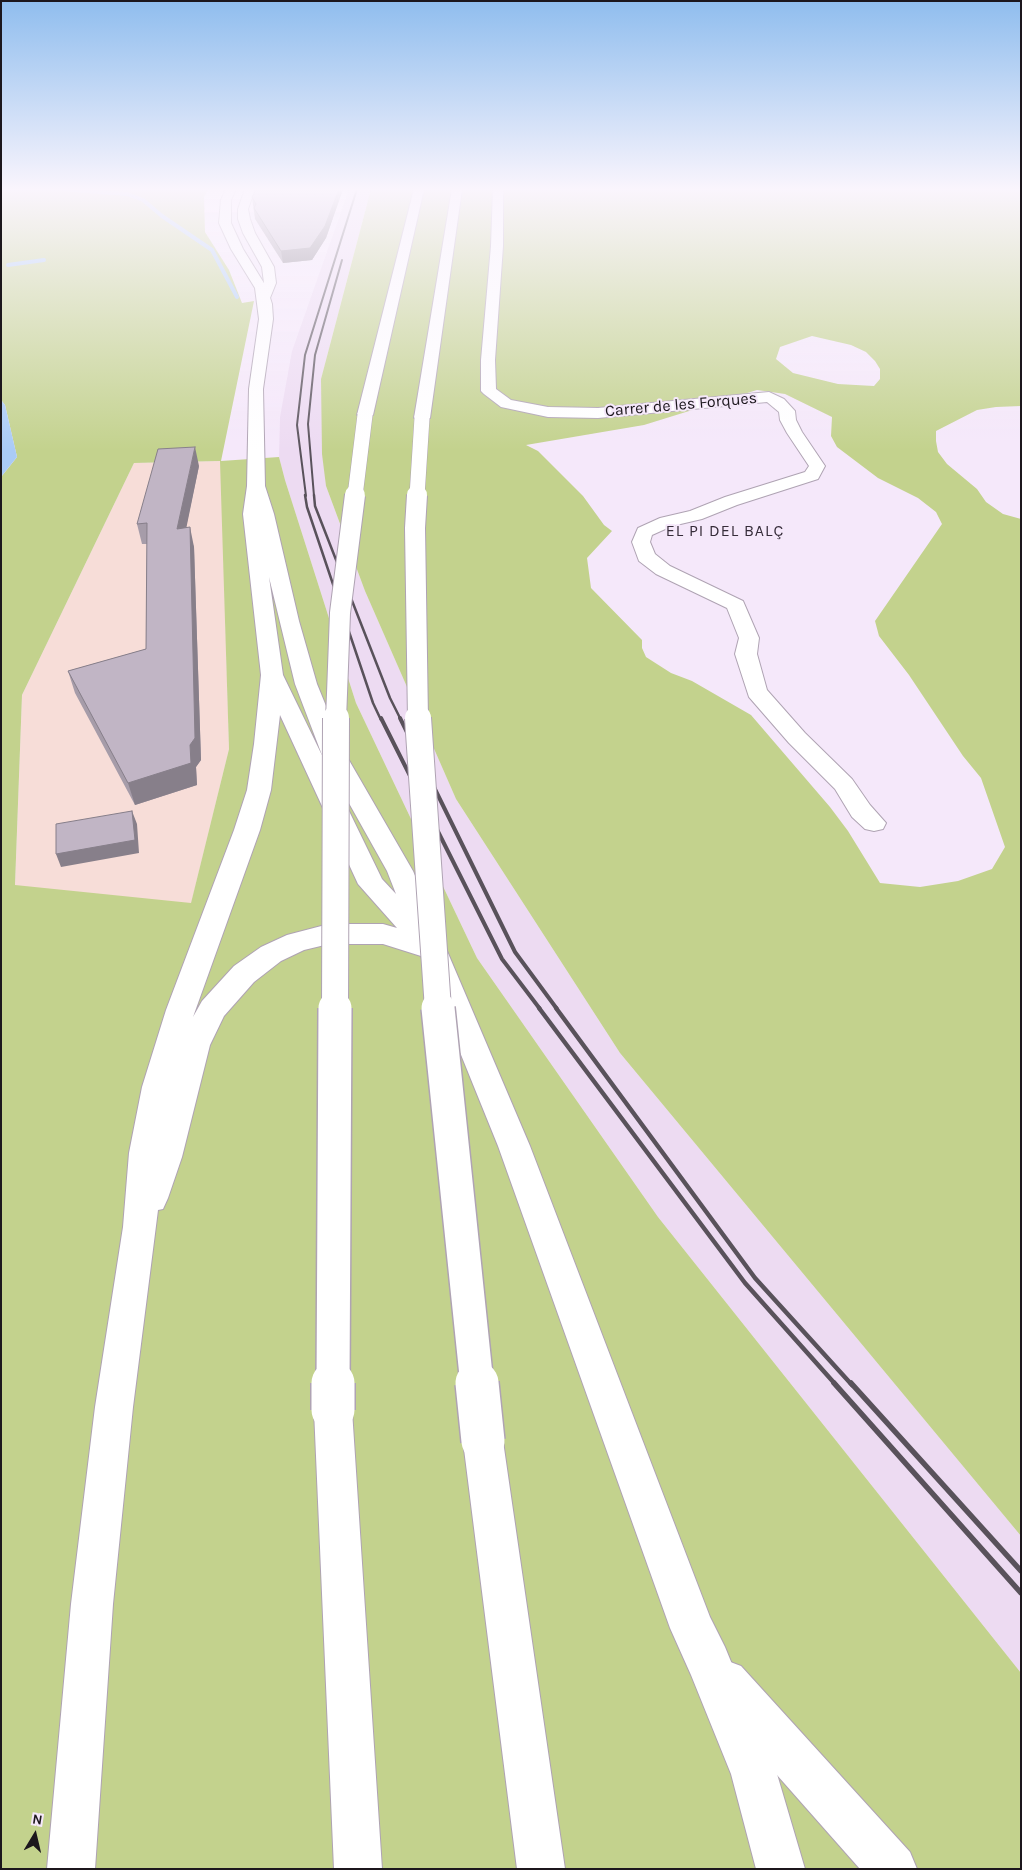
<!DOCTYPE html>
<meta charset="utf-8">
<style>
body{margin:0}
#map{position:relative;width:1022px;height:1870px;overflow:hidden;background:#f5e8fa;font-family:Karla,sans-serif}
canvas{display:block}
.frame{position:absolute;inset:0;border:2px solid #1c171d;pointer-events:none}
.north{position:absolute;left:10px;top:1810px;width:50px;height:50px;-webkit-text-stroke:4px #f5e8fa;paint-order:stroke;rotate:9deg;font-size:14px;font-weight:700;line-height:20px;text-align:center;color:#1c171d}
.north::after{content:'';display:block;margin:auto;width:18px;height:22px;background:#1c171d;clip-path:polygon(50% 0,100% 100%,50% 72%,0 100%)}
</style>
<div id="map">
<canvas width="1022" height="1870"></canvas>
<div class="frame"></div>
<div class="north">N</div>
</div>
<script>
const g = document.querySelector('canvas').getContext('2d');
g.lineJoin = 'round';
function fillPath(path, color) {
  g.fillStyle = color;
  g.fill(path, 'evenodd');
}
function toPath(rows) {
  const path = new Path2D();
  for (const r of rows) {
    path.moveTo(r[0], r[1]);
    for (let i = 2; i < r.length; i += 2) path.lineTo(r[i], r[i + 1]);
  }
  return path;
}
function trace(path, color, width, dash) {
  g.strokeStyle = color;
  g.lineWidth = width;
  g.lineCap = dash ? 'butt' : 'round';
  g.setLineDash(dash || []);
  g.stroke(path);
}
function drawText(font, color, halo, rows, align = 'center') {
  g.font = font + ' Karla,sans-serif';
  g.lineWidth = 4;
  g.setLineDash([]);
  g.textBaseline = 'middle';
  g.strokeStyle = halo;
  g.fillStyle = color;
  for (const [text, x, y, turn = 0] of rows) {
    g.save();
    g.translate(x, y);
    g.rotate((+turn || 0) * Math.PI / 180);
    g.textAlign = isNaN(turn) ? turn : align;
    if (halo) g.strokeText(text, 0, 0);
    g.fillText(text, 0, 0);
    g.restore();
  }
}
fillPath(toPath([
 [349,189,371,189,321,379,326,486,365,591,456,799,620,1053,1021,1536,1021,1673,658,1217,477,958,356,703,285,480,279,457,280,417,292,351]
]), '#eddbf2');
fillPath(toPath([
 [221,461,229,749,191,904,15,886,22,695,134,463]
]), '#f7ddd8');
fillPath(toPath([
 [1,189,209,189,204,197,205,232,229,270,242,303,254,301,221,461,279,457,285,480,356,703,477,958,658,1217,1021,1673,1021,1869,1,1869,1,477,17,457,5,405,1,400],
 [220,461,229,749,191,903,15,885,22,695,134,463],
 [371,189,1021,189,1021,406,996,407,977,410,936,431,936,441,938,452,947,464,977,489,986,502,1003,514,1021,519,1021,1536,620,1053,456,799,365,591,326,486,322,454,321,379],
 [812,336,851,345,866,352,875,361,880,369,880,379,874,386,838,384,793,373,776,359,780,347],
 [757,390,785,394,832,417,831,436,837,447,878,478,918,498,936,512,942,524,875,621,879,636,909,675,963,756,981,778,1005,847,992,869,958,881,920,887,880,883,848,831,830,807,751,715,692,681,671,673,646,657,642,648,642,640,591,588,587,558,612,531,604,525,583,496,538,451,526,445,644,425]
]), '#c3d28d');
fillPath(toPath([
 [1,400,5,405,17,457,1,477]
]), '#aacbf6');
trace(toPath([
 [63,189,127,194,143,200,162,216,212,250,237,297],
 [8,265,44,260]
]), '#aacbf6', 4);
const minor = toPath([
 [245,189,255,189,248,209,250,219,255,233,274,267,276,283,270,298,264,302,258,298,264,283,262,267,243,233,238,219,238,209,245,189],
 [493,189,503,189,503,246,495,360,496,389,511,400,548,407,598,408,769,392,784,399,795,411,796,420,802,432,825,466,818,479,737,505,702,519,672,526,652,535,650,542,655,554,670,566,743,601,759,638,757,654,767,690,805,733,852,779,870,805,886,823,883,829,874,831,865,829,852,817,835,789,789,743,749,697,735,654,739,638,727,608,656,574,639,561,632,542,638,528,660,518,690,511,725,497,805,472,809,466,787,433,780,420,779,412,767,402,598,418,548,417,501,407,484,394,481,391,481,360,491,246,493,189],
 [725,1660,741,1666,910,1852,917,1869,860,1869,709,1698,703,1682,709,1666,725,1660]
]);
const major = toPath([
 [226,189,236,189,231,200,231,223,243,249,267,288,272,304,273,319,263,389,265,486,274,514,299,621,317,684,346,755,413,871,530,1146,710,1617,725,1647,777,1774,805,1869,756,1869,731,1774,691,1675,670,1628,498,1146,421,956,383,944,329,944,304,950,281,961,254,982,224,1016,210,1045,182,1157,168,1198,163,1209,158,1210,133,1407,113,1604,95,1869,47,1869,71,1604,95,1407,123,1227,129,1153,142,1087,166,1010,234,830,247,790,254,744,261,675,243,514,247,486,249,389,259,319,255,288,231,249,219,223,221,200,226,189],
 [269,577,295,684,322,755,387,871,396,894,382,879,283,675,269,577],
 [280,715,358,884,397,928,383,924,329,924,287,935,261,947,234,966,202,1001,193,1017,260,830,271,790,280,715]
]);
const highway = toPath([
 [414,189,424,189,373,415,365,420,357,415,414,189],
 [452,189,462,189,430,418,422,423,414,418,452,189],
 [333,1391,347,1396,352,1410,382,1869,334,1869,314,1410,319,1396,333,1391],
 [483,1421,497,1427,503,1441,565,1869,517,1869,463,1441,469,1427,483,1421]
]);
trace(minor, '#afa3b3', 2);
trace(major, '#afa3b3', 2);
trace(highway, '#afa3b3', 2);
fillPath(minor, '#fff');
fillPath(major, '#fff');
fillPath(highway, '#fff');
trace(toPath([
 [306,496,297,425,305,355,357,189],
 [314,496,308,424,315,355,342,260]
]), '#59525b', 2);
trace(toPath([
 [305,495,307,507,373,703,381,720],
 [314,495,315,506,390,698,401,720]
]), '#59525b', 2.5);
trace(toPath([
 [381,718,502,959,540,1009],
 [400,718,515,952,557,1009]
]), '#59525b', 4);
trace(toPath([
 [539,1008,745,1283,836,1385],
 [556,1008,755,1278,852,1385]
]), '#59525b', 4.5);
trace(toPath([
 [834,1383,1021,1593],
 [851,1383,1021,1571]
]), '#59525b', 5.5);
const highwayBridgeFar4 = toPath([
 [355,496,365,415],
 [417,496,422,418]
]);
const highwayBridgeFar3 = toPath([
 [417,495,415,528,418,720],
 [336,720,340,613,355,495]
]);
const highwayBridgeFar2 = toPath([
 [418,718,438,1009],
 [335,1009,336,718]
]);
const highwayBridgeFar1 = toPath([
 [438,1008,477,1385],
 [333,1385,335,1008]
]);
const highwayBridge = toPath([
 [477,1383,483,1441],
 [333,1410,333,1383]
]);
trace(highwayBridgeFar4, '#afa3b3', 16, []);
trace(highwayBridgeFar3, '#afa3b3', 22, []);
trace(highwayBridgeFar2, '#afa3b3', 28, []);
trace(highwayBridgeFar1, '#afa3b3', 36, []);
trace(highwayBridge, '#afa3b3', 46, []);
trace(highwayBridgeFar4, '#fff', 15);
trace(highwayBridgeFar3, '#fff', 20);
trace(highwayBridgeFar2, '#fff', 26);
trace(highwayBridgeFar1, '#fff', 33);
trace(highwayBridge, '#fff', 43);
fillPath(toPath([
 [257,189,343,189,326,238,312,260,283,263,255,219,252,197],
 [199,466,186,527,194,547,201,760,196,767,197,785,135,805,75,693,68,671,146,649,147,544,142,544,137,524]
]), '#a69ca9');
fillPath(toPath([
 [339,189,343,189,326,238,312,260,283,263,281,251],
 [195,447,199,466,182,549,177,529],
 [190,527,194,547,201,760,196,767,197,785,135,805,128,783,190,745],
 [132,811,137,824,139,853,61,867,56,854]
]), '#877f8a');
const building = toPath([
 [257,189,339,189,325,226,310,248,281,251,254,208,256,204,252,197,257,189],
 [195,447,177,529,190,527,195,738,190,745,191,763,128,783,68,671,146,649,147,523,137,524,158,449,195,447],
 [132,811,135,840,56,854,56,824,132,811]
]);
fillPath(building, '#c1b5c5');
trace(building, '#877f8a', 1);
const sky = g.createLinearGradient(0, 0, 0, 451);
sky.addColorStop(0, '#8fbdee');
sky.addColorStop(0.42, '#faf5fd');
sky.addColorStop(1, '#faf5fd00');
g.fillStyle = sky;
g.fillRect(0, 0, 1022, 451);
drawText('16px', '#1c171d', '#f5e8fa', [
 ["Carrer de les Forques",681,405,-5]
]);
g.letterSpacing = '1px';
drawText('16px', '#362c39', '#f5e8fa', [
 ["EL PI DEL BALÇ",725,531]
]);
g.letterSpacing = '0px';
</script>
